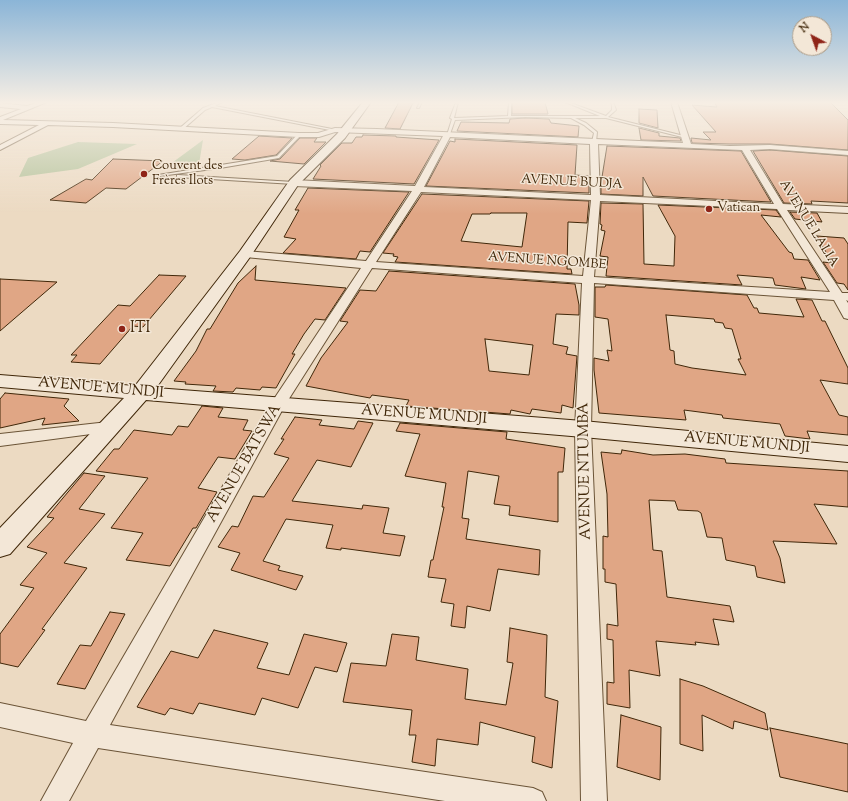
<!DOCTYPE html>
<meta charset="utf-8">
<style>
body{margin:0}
#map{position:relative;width:848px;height:801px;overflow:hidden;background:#ecdac2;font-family:"Sorts Mill Goudy",serif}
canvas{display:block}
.north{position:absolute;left:792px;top:16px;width:40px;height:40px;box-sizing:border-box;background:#f3e7d7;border:1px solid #ab9a85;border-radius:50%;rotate:319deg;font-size:11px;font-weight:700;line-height:16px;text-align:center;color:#402709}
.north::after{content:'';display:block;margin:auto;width:14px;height:18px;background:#8f2418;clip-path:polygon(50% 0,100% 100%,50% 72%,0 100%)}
</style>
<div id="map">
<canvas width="848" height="801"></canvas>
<div class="north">N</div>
</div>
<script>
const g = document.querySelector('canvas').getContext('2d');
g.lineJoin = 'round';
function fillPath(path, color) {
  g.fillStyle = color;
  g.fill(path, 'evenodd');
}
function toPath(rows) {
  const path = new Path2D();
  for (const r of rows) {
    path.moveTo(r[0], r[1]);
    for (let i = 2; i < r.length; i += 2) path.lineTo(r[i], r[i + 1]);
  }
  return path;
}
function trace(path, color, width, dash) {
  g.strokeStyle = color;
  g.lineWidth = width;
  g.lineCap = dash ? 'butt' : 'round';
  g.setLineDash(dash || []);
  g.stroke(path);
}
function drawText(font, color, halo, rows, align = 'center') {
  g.font = font + ' "Sorts Mill Goudy",serif';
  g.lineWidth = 3;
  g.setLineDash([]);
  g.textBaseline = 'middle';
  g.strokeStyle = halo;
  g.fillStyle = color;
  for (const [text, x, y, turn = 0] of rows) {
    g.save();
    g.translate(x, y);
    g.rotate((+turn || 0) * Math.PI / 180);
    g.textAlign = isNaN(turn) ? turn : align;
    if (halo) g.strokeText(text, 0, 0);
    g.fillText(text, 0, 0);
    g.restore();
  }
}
fillPath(toPath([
 [203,140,198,170,165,168],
 [78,142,137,144,78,169,19,177,28,158]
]), '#b2c198');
const building = toPath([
 [399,102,413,103,400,129,385,128,399,102],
 [512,102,545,102,548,114,512,114,512,102],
 [714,102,830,102,848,120,848,150,770,144,730,144,692,143,691,138,711,140,703,132,716,132,692,105,717,107,714,102],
 [639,109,657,110,658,128,639,123,639,109],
 [525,118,549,119,551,123,579,126,578,137,457,131,461,122,509,123,510,119,525,118],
 [639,128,659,133,659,136,680,138,681,141,641,140,639,128],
 [363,135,396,136,396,137,439,140,414,184,313,179,321,166,320,165,342,143,352,143,356,137,362,137,363,135],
 [259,136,292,138,276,155,245,160,232,159,259,136],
 [300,138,317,138,314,142,326,142,304,164,270,161,280,159,300,138],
 [455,139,577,145,575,175,589,176,589,193,426,186,450,141,455,142,455,139],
 [607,146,741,151,771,202,653,196,643,177,643,196,601,194,601,176,602,177,607,146],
 [770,150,848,156,848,203,811,201,812,204,784,203,753,151,770,150],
 [113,159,163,161,126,189,106,188,86,203,50,200,86,179,92,180,113,159],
 [308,188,409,192,370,252,360,251,356,259,283,253,296,239,284,237,299,210,295,210,308,188],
 [422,194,589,201,587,223,568,222,567,269,571,269,572,274,395,262,398,257,393,256,394,254,383,253,422,194],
 [491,213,527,213,522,247,461,241,472,214,490,214,491,213],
 [601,203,643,204,644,264,674,266,675,236,658,205,776,210,781,217,761,215,789,252,792,253,794,259,808,260,820,280,801,277,806,289,775,285,773,278,737,275,742,285,606,276,608,257,600,256,605,231,601,230,602,225,600,224,601,203],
 [790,212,817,213,822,222,795,219,790,212],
 [817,236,844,238,848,244,848,290,844,284,837,283,823,262,832,263,817,236],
 [256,266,255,280,346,288,325,320,315,319,304,334,292,354,295,354,276,388,262,387,260,390,236,388,233,392,213,391,216,386,185,384,186,382,174,381,196,351,207,329,210,329,238,283,256,266],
 [389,271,575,284,579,305,579,315,556,314,553,344,568,347,566,354,577,356,573,408,562,405,561,413,532,409,530,414,511,410,510,414,406,406,409,400,372,395,370,398,306,386,321,358,348,322,340,321,360,290,376,291,389,271],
 [485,339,533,345,529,375,489,371,485,339],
 [159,275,186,276,143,327,133,326,100,364,71,362,77,355,71,355,118,305,130,306,159,275],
 [0,279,57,282,0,331,0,279],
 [606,285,747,295,754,308,757,308,759,313,804,317,796,299,812,300,822,321,825,321,848,368,848,384,820,380,839,415,848,417,848,435,807,431,810,439,785,436,780,424,723,418,722,415,684,410,686,420,599,413,594,370,594,358,609,361,607,350,612,351,608,319,595,317,595,287,605,287,606,285],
 [666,315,714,319,715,322,723,323,725,328,732,329,741,359,738,359,746,375,692,368,675,364,674,351,670,350,666,315],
 [5,393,69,399,64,406,79,421,42,425,45,418,0,428,0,399,5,393],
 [202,406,223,408,218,417,248,420,243,430,252,431,235,459,218,457,198,488,217,492,196,528,193,528,170,566,126,560,143,533,111,528,148,478,96,471,114,449,119,449,134,430,172,435,178,426,188,427,202,406],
 [295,417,322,420,319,425,354,429,358,421,373,423,351,467,317,460,292,501,362,509,363,505,389,508,383,533,405,536,400,556,341,548,341,550,326,548,333,525,286,519,263,561,280,566,278,570,303,576,296,590,231,570,240,553,218,547,232,526,238,527,253,496,264,497,289,458,274,454,284,439,281,439,295,417],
 [400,423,507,432,506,439,565,448,563,472,558,472,558,522,509,515,510,506,494,504,499,476,468,471,462,518,469,519,466,539,540,550,539,575,498,569,490,611,467,606,465,628,451,626,454,604,441,602,446,579,428,577,431,560,433,560,444,507,442,507,446,483,405,476,420,434,396,431,400,423],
 [622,450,653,455,685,454,725,459,726,463,848,471,848,507,814,504,837,544,773,541,780,558,785,583,757,577,755,566,726,560,722,538,707,537,701,513,698,511,678,510,675,501,649,500,653,550,662,551,667,597,730,606,734,622,713,619,719,645,695,642,696,645,656,641,660,676,629,670,630,708,607,704,607,682,614,683,613,640,607,639,607,624,618,626,616,584,605,582,605,569,603,569,603,536,608,537,607,494,601,452,621,454,622,450],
 [84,473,105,476,79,509,105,514,64,563,87,568,42,629,45,630,18,667,0,663,0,634,34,588,20,585,47,553,27,547,54,518,47,517,84,473],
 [110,612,125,614,85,689,57,684,80,645,91,646,110,612],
 [510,628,547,635,545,697,558,701,552,768,532,762,535,737,480,722,478,745,437,739,435,766,412,762,416,735,409,735,412,710,343,702,351,663,386,666,392,634,419,637,416,660,468,669,465,699,506,705,513,663,507,662,510,628],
 [214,630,268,643,257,668,289,675,304,634,347,643,337,672,315,667,298,708,262,698,255,715,199,703,193,714,170,708,165,715,137,707,171,651,198,658,214,630],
 [680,679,703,686,765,713,768,730,734,721,733,729,702,715,703,751,680,744,680,679],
 [621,715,661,727,660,780,617,767,621,715],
 [770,728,848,744,848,792,780,777,770,728]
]);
fillPath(building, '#e0a685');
trace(building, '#402709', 1);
const lane = toPath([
 [219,102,222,102,215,106,337,130,335,131,212,107,205,110,182,130,180,130,180,128,203,108,219,102],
 [420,102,422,102,419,108,417,108,420,102],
 [456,102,458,102,454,118,455,118,508,116,509,102,511,102,511,116,600,116,565,102,568,102,606,116,612,110,612,104,609,102,612,102,614,104,616,110,608,117,688,137,686,138,606,118,575,118,586,123,597,132,596,142,594,143,592,142,594,133,584,125,571,118,525,117,455,120,450,134,447,135,452,119,450,118,456,102],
 [298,134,301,135,279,158,220,168,160,176,158,175,277,156,298,134],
 [178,175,294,182,296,183,294,184,177,177,177,175,178,175]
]);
const street = toPath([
 [39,102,47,102,3,120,113,123,299,133,318,133,335,128,377,129,683,143,671,102,677,102,691,144,730,146,770,145,848,151,848,155,770,149,750,150,783,204,848,207,848,213,787,210,842,293,848,293,848,301,846,300,848,303,848,319,844,318,834,300,594,283,591,429,607,801,581,801,575,429,582,283,372,268,285,405,110,725,533,788,542,792,546,801,445,801,98,748,69,801,41,801,73,743,0,727,0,703,86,721,270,405,361,268,245,257,240,254,245,251,366,261,412,191,294,186,290,183,294,180,415,186,443,136,335,132,319,137,299,137,113,127,48,125,0,150,0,145,39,125,0,124,0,117,21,109,0,107,0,103,27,106,39,102],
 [450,137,590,144,591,195,424,187,450,137],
 [598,144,742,150,774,204,600,195,598,144],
 [421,192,591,200,583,276,376,262,421,192],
 [600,201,777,209,830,292,594,277,600,201],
 [108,422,114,423,116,427,114,431,0,446,0,434,108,422]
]);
const secondary = toPath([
 [363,102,371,102,345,138,298,185,250,257,156,388,583,421,848,446,848,462,583,437,146,400,10,554,0,557,0,528,124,398,0,387,0,375,135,386,240,251,290,180,337,134,363,102]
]);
trace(lane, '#6b5437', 2);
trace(street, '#6b5437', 2);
trace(secondary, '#402709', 2);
fillPath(lane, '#f3e7d7');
fillPath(street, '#f3e7d7');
fillPath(secondary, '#f3e7d7');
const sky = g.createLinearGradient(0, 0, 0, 214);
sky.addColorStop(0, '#8bb5d7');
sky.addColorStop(0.48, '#f6eee4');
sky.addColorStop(1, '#f6eee400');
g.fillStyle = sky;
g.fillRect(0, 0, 848, 214);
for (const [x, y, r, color] of [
 [144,174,4,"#8f2418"],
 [709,209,4,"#8f2418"],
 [122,329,4,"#8f2418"]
]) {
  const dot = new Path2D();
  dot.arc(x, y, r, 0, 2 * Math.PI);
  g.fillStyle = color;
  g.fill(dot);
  trace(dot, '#f3e7d7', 1.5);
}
drawText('13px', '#402709', '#f3e7d7', [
 ["Couvent des",152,167],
 ["Frères Ilots",152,182],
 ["Vatican",717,209]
], 'left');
drawText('13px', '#402709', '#f3e7d7', [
 ["AVENUE BUDJA",572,183,3],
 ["AVENUE LALIA",808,224,58],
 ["AVENUE NGOMBE",547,262,4]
]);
drawText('15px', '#402709', '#f3e7d7', [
 ["ITI",130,329]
], 'left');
drawText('15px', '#402709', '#f3e7d7', [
 ["AVENUE MUNDJI",101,389,5],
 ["AVENUE MUNDJI",424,416,4],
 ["AVENUE MUNDJI",747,444,5],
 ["AVENUE BATSWA",245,464,-60],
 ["AVENUE NTUMBA",586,471,-91]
]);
</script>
